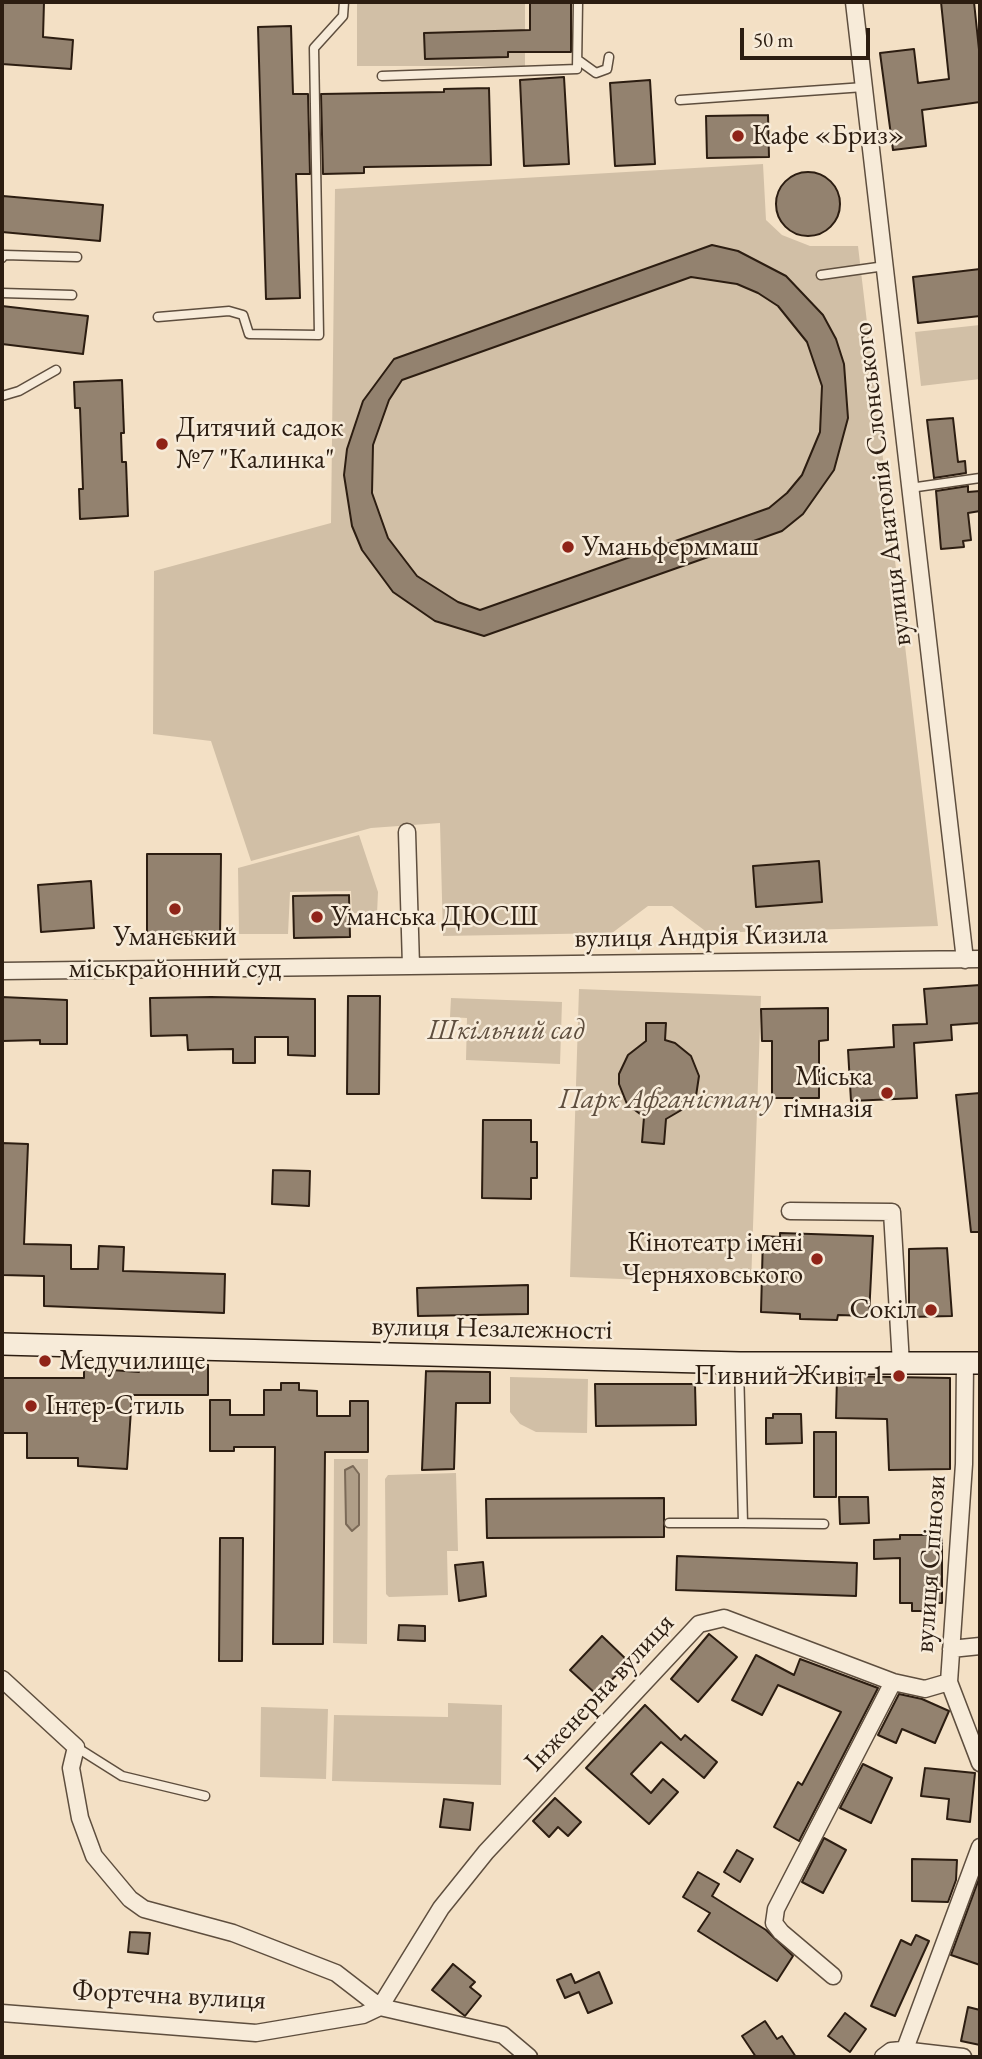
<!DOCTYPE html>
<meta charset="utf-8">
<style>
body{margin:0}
#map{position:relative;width:982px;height:2059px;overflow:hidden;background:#f3e0c5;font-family:"EB Garamond",serif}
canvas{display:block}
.frame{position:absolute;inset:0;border:4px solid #2c1d11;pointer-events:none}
.scale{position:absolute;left:740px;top:28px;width:130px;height:32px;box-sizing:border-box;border:4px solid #2c1d11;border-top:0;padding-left:9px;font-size:21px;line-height:24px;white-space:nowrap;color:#2c1d11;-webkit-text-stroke:5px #f7ebd9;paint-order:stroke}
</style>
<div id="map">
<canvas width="982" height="2059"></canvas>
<div class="frame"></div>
<div class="scale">50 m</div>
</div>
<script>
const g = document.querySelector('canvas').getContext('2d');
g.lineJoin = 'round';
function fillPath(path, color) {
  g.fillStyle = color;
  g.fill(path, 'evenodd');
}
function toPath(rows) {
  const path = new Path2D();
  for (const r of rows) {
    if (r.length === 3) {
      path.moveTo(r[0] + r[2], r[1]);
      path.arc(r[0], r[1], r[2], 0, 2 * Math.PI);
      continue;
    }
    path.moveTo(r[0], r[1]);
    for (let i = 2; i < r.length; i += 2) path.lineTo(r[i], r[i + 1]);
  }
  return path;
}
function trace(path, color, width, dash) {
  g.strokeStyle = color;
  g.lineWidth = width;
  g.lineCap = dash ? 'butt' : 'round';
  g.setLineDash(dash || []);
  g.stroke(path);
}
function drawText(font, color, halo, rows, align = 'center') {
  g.font = font + ' "EB Garamond",serif';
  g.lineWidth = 5;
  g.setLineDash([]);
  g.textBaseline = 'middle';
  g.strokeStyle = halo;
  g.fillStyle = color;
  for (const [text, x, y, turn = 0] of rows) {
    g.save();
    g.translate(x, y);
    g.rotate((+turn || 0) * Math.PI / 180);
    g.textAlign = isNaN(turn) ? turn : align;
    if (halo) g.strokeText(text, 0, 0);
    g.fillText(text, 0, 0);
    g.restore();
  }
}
fillPath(toPath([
 [357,2,525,2,525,66,357,66],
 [763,164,766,220,782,235,810,246,858,246,938,926,708,933,672,906,648,906,612,933,443,936,440,823,371,828,251,861,211,741,153,734,154,571,331,523,335,189],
 [980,325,980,379,921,386,915,332],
 [359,835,378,892,377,914,352,913,351,891,290,892,288,934,239,934,238,868],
 [579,989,761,996,751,1284,570,1277],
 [451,998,562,1002,560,1064,466,1060,467,1018,450,1017],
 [510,1377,588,1379,587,1433,536,1432,520,1424,510,1412],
 [334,1459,368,1459,367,1644,333,1643],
 [456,1473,458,1551,447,1551,448,1595,389,1597,386,1594,385,1479,388,1475],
 [448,1703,502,1705,501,1785,332,1781,334,1715,448,1717],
 [261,1707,328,1709,326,1779,260,1777]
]), '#d1bfa6');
const water = toPath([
 [353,1466,359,1474,359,1525,352,1531,346,1524,345,1470,353,1466]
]);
fillPath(water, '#af9e88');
trace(water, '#7b6a58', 2);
const building = toPath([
 [2,2,44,2,43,37,73,40,71,69,2,64,2,2],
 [530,2,571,2,571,52,508,52,508,57,425,59,424,33,530,30,530,2],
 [941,2,974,2,980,59,980,102,922,110,926,146,893,150,880,53,914,49,918,83,949,79,941,2],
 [291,26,293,94,308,94,310,174,296,174,300,298,266,299,258,27,291,26],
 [564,77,569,164,524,166,520,80,564,77],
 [650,80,655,164,615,166,610,83,650,80],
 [489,88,491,165,364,167,364,173,323,174,321,94,444,92,444,89,489,88],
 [768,115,769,157,707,158,706,116,768,115],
 [808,204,32],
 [3,196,103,205,100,241,2,232,3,196],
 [712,245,738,251,786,276,823,315,836,339,844,364,848,418,834,470,803,514,782,531,484,636,435,621,393,592,362,550,352,526,344,475,347,449,363,401,394,359,712,245],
 [691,277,737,284,758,293,778,306,807,342,822,386,820,432,802,475,787,493,769,508,480,610,458,602,417,576,388,538,372,493,373,445,389,400,402,380,691,277],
 [980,269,980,316,918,323,913,277,980,269],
 [2,306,88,316,83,354,2,344,2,306],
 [122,380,124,433,121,433,122,462,126,462,128,516,80,519,79,489,83,489,80,408,75,408,74,382,122,380],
 [953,418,958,462,965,461,966,473,934,478,927,420,953,418],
 [968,486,968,492,980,491,980,511,968,513,971,540,963,541,964,547,941,549,936,491,968,486],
 [147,854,221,854,220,939,147,939,147,854],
 [819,861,822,902,756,907,753,866,819,861],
 [91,881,94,928,41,932,38,885,91,881],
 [349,895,350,937,294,938,293,896,349,895],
 [980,985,980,1023,951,1025,952,1040,914,1043,917,1098,851,1101,848,1050,894,1047,893,1025,927,1024,924,989,980,985],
 [348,996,380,996,379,1094,347,1094,348,996],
 [2,997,67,1000,67,1044,40,1044,40,1040,2,1041,2,997],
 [211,997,315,999,315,1056,288,1055,288,1037,255,1037,255,1063,233,1063,233,1049,188,1050,187,1035,151,1036,150,998,211,997],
 [828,1008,828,1040,819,1041,819,1098,772,1098,772,1041,762,1041,761,1009,828,1008],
 [646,1023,666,1023,665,1040,675,1043,691,1056,699,1076,696,1096,690,1105,666,1119,664,1144,642,1142,644,1117,627,1104,619,1084,619,1074,628,1055,646,1041,646,1023],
 [980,1093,980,1232,971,1232,956,1095,980,1093],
 [483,1120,531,1120,531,1142,537,1142,537,1178,531,1178,531,1199,482,1198,483,1120],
 [2,1143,28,1144,24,1244,71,1245,71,1269,98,1269,99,1246,124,1247,123,1271,225,1274,224,1313,44,1306,44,1276,2,1275,2,1143],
 [273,1170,310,1171,309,1206,272,1204,273,1170],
 [780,1233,873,1236,869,1316,838,1315,837,1320,800,1319,800,1314,761,1312,763,1236,780,1237,780,1233],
 [947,1248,952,1316,909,1317,909,1249,947,1248],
 [528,1285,528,1314,418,1316,417,1288,528,1285],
 [139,1365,208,1365,208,1395,132,1395,127,1469,78,1466,78,1458,27,1458,27,1433,2,1433,2,1378,84,1378,84,1368,139,1372,139,1365],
 [426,1371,490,1372,490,1403,456,1403,454,1469,422,1470,426,1371],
 [837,1376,950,1378,950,1469,889,1470,887,1419,836,1418,837,1376],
 [281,1383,299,1383,299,1390,317,1391,317,1416,350,1416,350,1401,368,1401,368,1452,325,1452,323,1644,273,1644,275,1447,234,1447,234,1451,210,1451,210,1400,230,1400,230,1415,264,1415,264,1390,281,1390,281,1383],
 [595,1384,695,1384,696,1425,596,1426,595,1384],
 [773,1414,801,1414,802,1443,766,1444,766,1418,773,1418,773,1414],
 [814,1432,836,1432,836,1497,814,1497,814,1432],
 [839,1497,868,1497,869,1523,840,1524,839,1497],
 [664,1498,664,1537,487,1538,486,1499,664,1498],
 [900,1535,942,1535,942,1603,934,1603,935,1611,912,1611,912,1603,900,1603,900,1558,874,1559,874,1540,900,1539,900,1535],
 [220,1538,243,1538,242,1661,219,1661,220,1538],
 [677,1556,857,1563,856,1596,676,1590,677,1556],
 [483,1562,486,1596,459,1601,455,1565,483,1562],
 [399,1625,425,1626,425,1641,398,1640,399,1625],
 [709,1634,737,1657,698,1702,671,1679,709,1634],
 [602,1636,629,1662,597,1695,570,1670,602,1636],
 [756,1655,794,1675,800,1659,878,1688,799,1841,774,1827,798,1782,802,1785,841,1712,778,1685,762,1715,732,1700,756,1655],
 [899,1694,922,1699,949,1711,935,1743,902,1729,896,1743,878,1735,899,1694],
 [645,1705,681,1740,685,1735,717,1762,704,1778,661,1742,631,1774,651,1793,663,1779,678,1792,649,1824,586,1768,645,1705],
 [863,1764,892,1778,871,1823,840,1808,863,1764],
 [925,1768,975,1773,970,1822,947,1819,949,1799,921,1796,925,1768],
 [555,1798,581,1822,568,1836,558,1827,549,1837,533,1821,555,1798],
 [444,1799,473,1803,470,1830,440,1827,444,1799],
 [824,1838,846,1850,823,1893,802,1882,824,1838],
 [737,1850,753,1859,740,1882,724,1872,737,1850],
 [912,1859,957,1860,956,1880,948,1902,912,1901,912,1859],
 [698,1872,719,1884,712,1896,766,1930,793,1956,777,1981,698,1931,710,1913,683,1897,698,1872],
 [980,1876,980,1965,951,1955,980,1876],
 [130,1932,150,1933,148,1954,128,1952,130,1932],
 [916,1935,929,1941,895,2016,871,2006,901,1940,911,1945,916,1935],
 [453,1964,475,1982,470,1987,481,1996,465,2016,432,1990,453,1964],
 [599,1972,612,2003,588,2013,579,1992,565,1998,557,1980,571,1974,575,1983,599,1972],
 [968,2007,980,2010,980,2045,961,2041,968,2007],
 [845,2013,866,2029,850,2052,828,2036,845,2013],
 [765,2021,777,2039,782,2036,796,2057,756,2057,742,2036,765,2021]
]);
fillPath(building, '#93826f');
trace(building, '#2c1d11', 2);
const lane = toPath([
 [578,60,596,73,607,69,609,57],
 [382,76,577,69,578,2],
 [680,100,864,87],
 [2,258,4,255,77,257],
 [821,275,885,266],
 [2,293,72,295],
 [158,317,229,311,243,315,249,334,319,335,314,48,343,16,344,2],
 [2,396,19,391,56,370],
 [910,488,980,478],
 [739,1366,743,1523,824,1524],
 [669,1523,743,1523],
 [76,1747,122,1776,205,1796]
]);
const street = toPath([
 [854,2,965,960],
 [407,832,411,966],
 [2,971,980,959],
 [790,1211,892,1212,901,1364],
 [965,1363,964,1464,949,1682,980,1763],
 [951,1649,980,1646],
 [2,1679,76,1747,71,1768,80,1818,94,1856,130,1899,144,1909,233,1933,336,1973,380,2007],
 [833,1976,781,1932,774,1923,776,1909,893,1682],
 [380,2007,441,1908,486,1852,699,1624,724,1618,893,1682,925,1689,949,1682],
 [2,2013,256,2033,363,2015,380,2007,503,2035,529,2057],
 [883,2057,891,2051,902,2050,963,2057],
 [902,2057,980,1847]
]);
const secondary = toPath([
 [2,1344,740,1363,980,1363]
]);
trace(lane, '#5e4e3e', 11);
trace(street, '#5e4e3e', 19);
trace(secondary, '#2c1d11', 24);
trace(lane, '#f7ebd9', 8);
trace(street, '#f7ebd9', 16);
trace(secondary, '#f7ebd9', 21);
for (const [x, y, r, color] of [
 [738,136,7,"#8f2418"],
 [162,444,7,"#8f2418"],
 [568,547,7,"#8f2418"],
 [175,909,7,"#8f2418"],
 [317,917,7,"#8f2418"],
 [887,1093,7,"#8f2418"],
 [817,1259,7,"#8f2418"],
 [931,1310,7,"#8f2418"],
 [45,1361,7,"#8f2418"],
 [899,1376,7,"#8f2418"],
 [31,1406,7,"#8f2418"]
]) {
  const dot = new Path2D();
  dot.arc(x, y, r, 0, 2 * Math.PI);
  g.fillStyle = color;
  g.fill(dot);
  trace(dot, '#f7ebd9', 2.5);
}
drawText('28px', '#2c1d11', '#f7ebd9', [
 ["Кафе «Бриз»",752,136],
 ["Дитячий садок",176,428],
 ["№7 \"Калинка\"",176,460],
 ["Уманьферммаш",582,547],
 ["Уманська ДЮСШ",331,917],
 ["Уманський",175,937,"center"],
 ["міськрайонний суд",175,969,"center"],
 ["Міська",873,1077,"right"],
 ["гімназія",873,1109,"right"],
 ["Кінотеатр імені",803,1243,"right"],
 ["Черняховського",803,1275,"right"],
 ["Сокіл",917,1310,"right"],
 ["Медучилище",59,1361],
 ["Пивний Живіт 1",885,1376,"right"],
 ["Інтер-Стиль",45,1406]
], 'left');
drawText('28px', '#2c1d11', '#f7ebd9', [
 ["вулиця Анатолія Слонського",883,484,-97],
 ["вулиця Андрія Кизила",701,937,-1],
 ["вулиця Незалежності",492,1329,1],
 ["вулиця Спінози",931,1564,-86],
 ["Інженерна вулиця",600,1693,-47],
 ["Фортечна вулиця",169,1996,3]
]);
drawText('italic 28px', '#5e4e3e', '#f7ebd9', [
 ["Шкільний сад",506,1031],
 ["Парк Афганістану",666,1100]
]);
</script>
